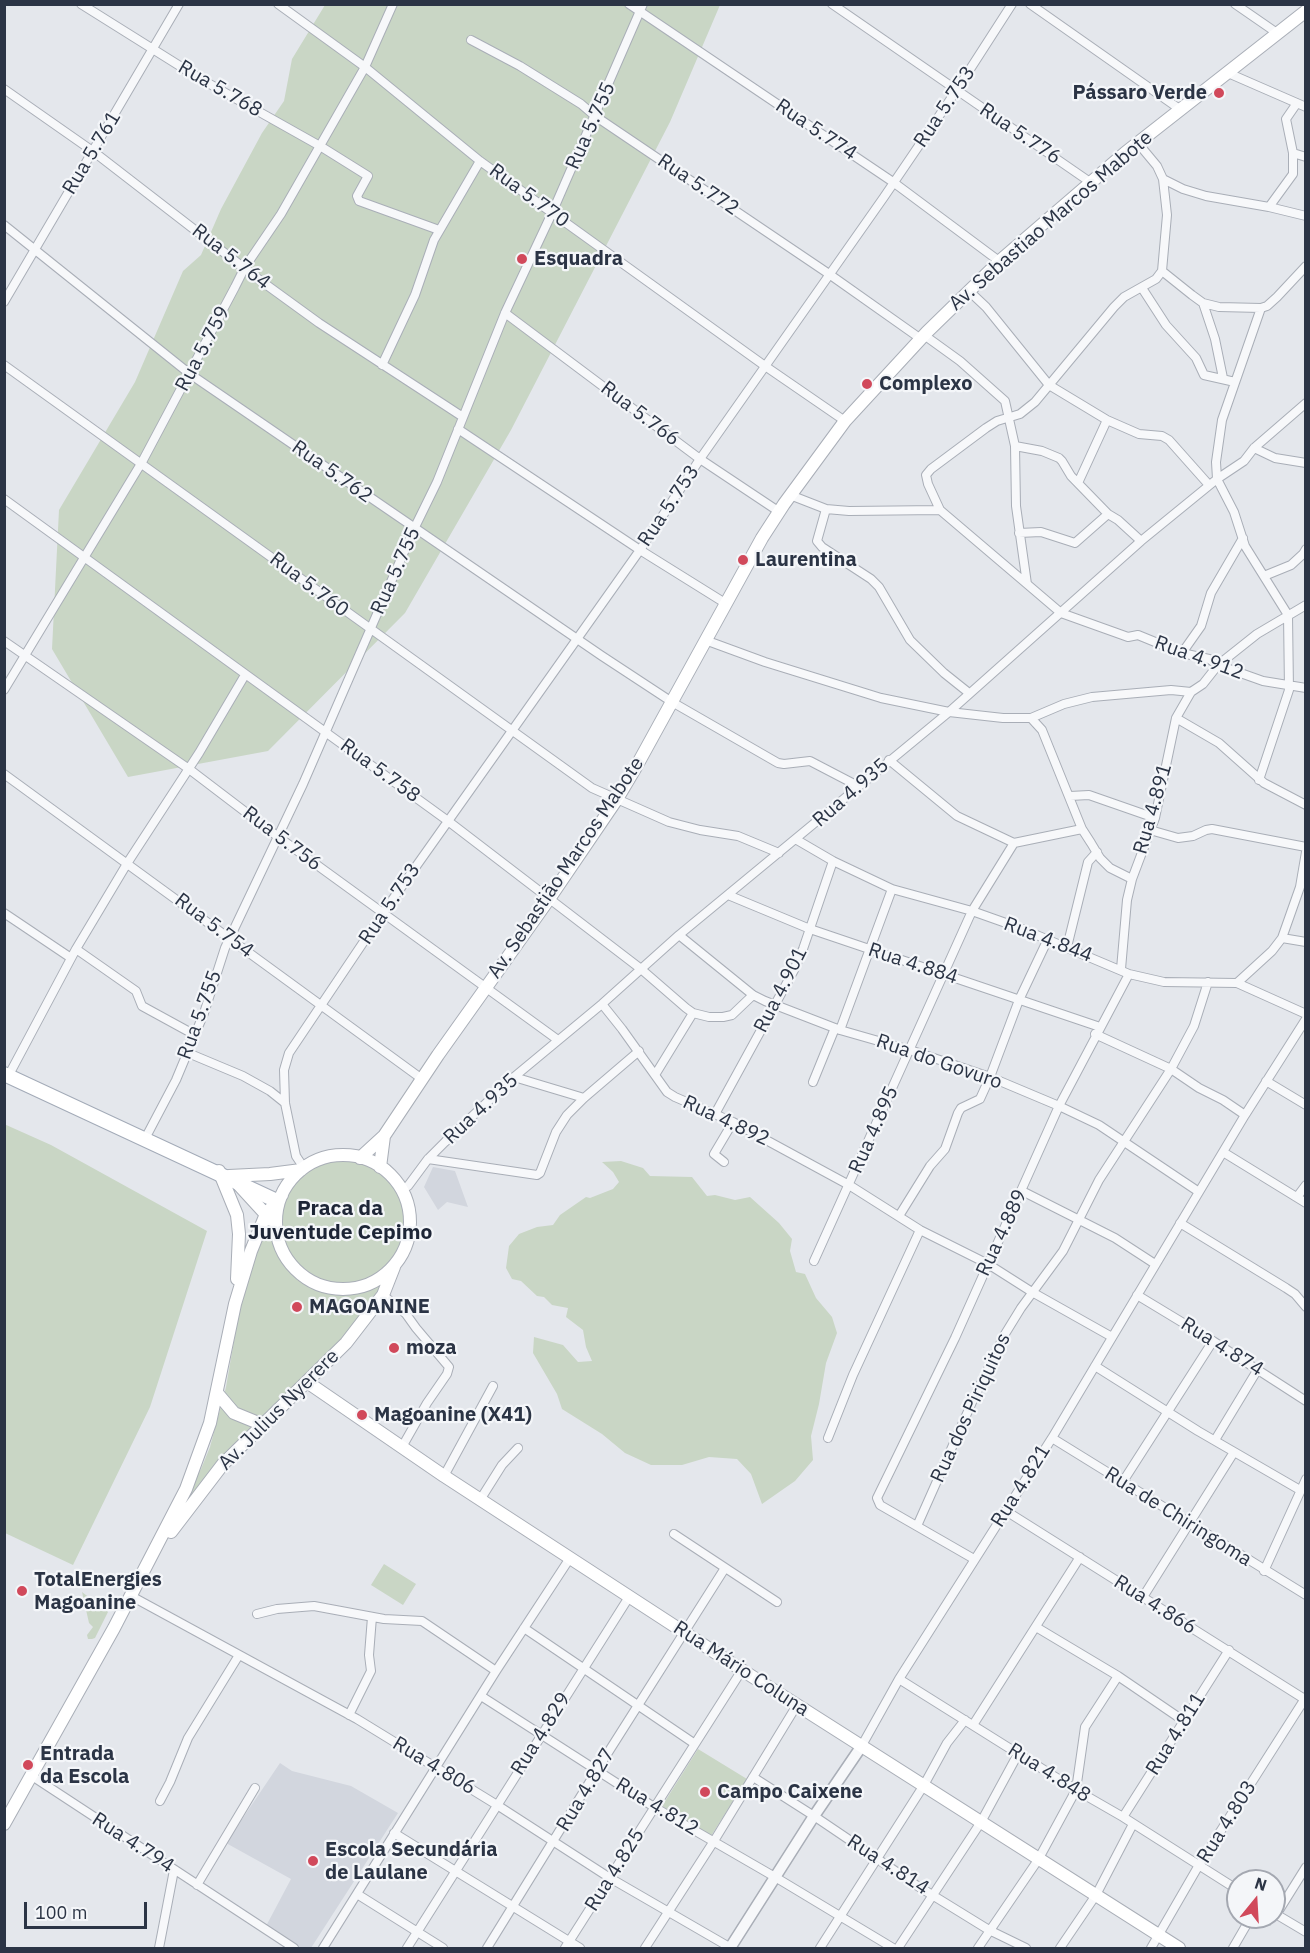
<!DOCTYPE html>
<meta charset="utf-8">
<style>
body{margin:0}
#map{position:relative;width:1310px;height:1953px;overflow:hidden;background:#e4e7ec;font-family:"IBM Plex Sans",sans-serif}
canvas{display:block}
.frame{position:absolute;inset:0;border:6px solid #2b3445;pointer-events:none}
.north{position:absolute;left:1226px;top:1869px;width:60px;height:60px;box-sizing:border-box;background:#f4f6f9;border:2px solid #a4a8b1;border-radius:50%;rotate:18deg;font-size:16px;font-weight:700;line-height:24px;text-align:center;color:#2b3445}
.north::after{content:'';display:block;margin:auto;width:21px;height:27px;background:#d1495b;clip-path:polygon(50% 0,100% 100%,50% 72%,0 100%)}
.scale{position:absolute;left:24px;top:1902px;width:123px;height:27px;box-sizing:border-box;border:3px solid #2b3445;border-top:0;padding-left:8px;font-size:18px;line-height:21px;white-space:nowrap;color:#2b3445;-webkit-text-stroke:4px #f4f6f9;paint-order:stroke}
</style>
<div id="map">
<canvas width="1310" height="1953"></canvas>
<div class="frame"></div>
<div class="north">N</div>
<div class="scale">100 m</div>
</div>
<script>
const g = document.querySelector('canvas').getContext('2d');
g.lineJoin = 'round';
function fillPath(path, color) {
  g.fillStyle = color;
  g.fill(path, 'evenodd');
}
function toPath(rows) {
  const path = new Path2D();
  for (const r of rows) {
    if (r.length === 3) {
      path.moveTo(r[0] + r[2], r[1]);
      path.arc(r[0], r[1], r[2], 0, 2 * Math.PI);
      continue;
    }
    path.moveTo(r[0], r[1]);
    for (let i = 2; i < r.length; i += 2) path.lineTo(r[i], r[i + 1]);
  }
  return path;
}
function trace(path, color, width, dash) {
  g.strokeStyle = color;
  g.lineWidth = width;
  g.lineCap = dash ? 'butt' : 'round';
  g.setLineDash(dash || []);
  g.stroke(path);
}
function drawText(font, color, halo, rows, align = 'center') {
  g.font = font + ' "IBM Plex Sans",sans-serif';
  g.lineWidth = 4.5;
  g.setLineDash([]);
  g.textBaseline = 'middle';
  g.strokeStyle = halo;
  g.fillStyle = color;
  for (const [text, x, y, turn = 0] of rows) {
    g.save();
    g.translate(x, y);
    g.rotate((+turn || 0) * Math.PI / 180);
    g.textAlign = isNaN(turn) ? turn : align;
    if (halo) g.strokeText(text, 0, 0);
    g.fillText(text, 0, 0);
    g.restore();
  }
}
fillPath(toPath([
 [433,1167,455,1171,468,1207,447,1202,438,1210,424,1187],
 [280,1763,292,1771,351,1786,398,1813,311,1948,298,1948,265,1928,291,1879,226,1843]
]), '#d2d6de');
fillPath(toPath([
 [325,5,720,5,670,122,511,430,405,613,268,751,128,777,52,649,59,510,135,382,183,271,201,255,221,209,262,133,284,101,292,59],
 [4,1124,51,1145,207,1231,150,1407,73,1565,5,1533],
 [345,1156,360,1158,380,1167,391,1176,401,1190,408,1206,410,1224,408,1241,386,1287,374,1308,296,1388,156,1550,201,1469,210,1447,226,1387,240,1306,256,1249,282,1195,293,1177,304,1168,316,1161,330,1157],
 [621,1161,643,1168,650,1176,692,1177,707,1196,715,1195,735,1200,750,1197,779,1223,792,1239,790,1251,796,1272,805,1274,816,1298,832,1317,837,1333,826,1363,819,1404,811,1436,813,1460,795,1481,762,1504,751,1474,737,1459,709,1457,682,1465,651,1465,625,1453,602,1434,562,1409,557,1394,533,1353,534,1337,563,1345,578,1362,592,1361,586,1347,583,1330,566,1317,568,1308,552,1305,544,1297,537,1296,521,1281,512,1279,506,1268,509,1246,519,1234,537,1227,553,1225,560,1215,586,1197,590,1198,613,1189,619,1182,613,1172,602,1162],
 [384,1564,416,1584,403,1605,371,1585],
 [82,1592,108,1612,95,1638,92,1639,88,1639,87,1635,93,1627,89,1623],
 [698,1749,747,1779,711,1836,662,1806]
]), '#c9d6c5');
const minor = toPath([
 [81,4,199,78,320,146,368,176,357,196,359,201,439,230],
 [278,4,365,67,480,161,765,366,845,421],
 [629,4,893,182,999,261],
 [832,4,1090,182],
 [1030,4,1181,110],
 [1235,4,1277,33],
 [471,40,520,66,581,104,595,116,829,274,921,339],
 [1228,73,1306,107],
 [4,89,94,152,257,278,319,323,463,417],
 [1137,142,1157,166,1163,179,1167,215,1162,271,1192,295,1203,303,1219,307,1261,308,1267,306,1277,297,1306,266],
 [1293,153,1306,157],
 [1163,179,1183,189,1206,196,1269,207,1306,216],
 [1269,207,1293,174,1293,153,1286,119,1297,103],
 [4,225,190,374,602,656,672,702,778,763,784,764,810,761,858,786],
 [1142,288,1166,325,1196,358,1204,375,1235,382],
 [969,291,986,307,1049,385,1107,420,1139,434,1162,436,1169,440,1209,485],
 [4,302,179,4],
 [1203,303,1215,339,1223,378],
 [505,313,700,459,778,511],
 [924,335,960,361,1005,401,1015,446,1016,506,1027,584,1061,613,1128,637,1138,635,1182,653,1209,659,1218,665,1263,681,1306,688],
 [4,365,592,788,669,822,700,830,738,836,779,853],
 [382,365,415,295,434,240,480,161],
 [458,429,640,550,725,603],
 [1015,446,1042,451,1059,458,1062,461,1071,476,1108,514,1118,520,1141,541],
 [1254,448,1275,458,1306,463],
 [1078,483,1107,420],
 [790,495,826,509,849,511,940,510],
 [4,499,448,821,641,969,686,1008,693,1013,709,1017,723,1017,732,1015,753,995],
 [826,509,817,541,822,547,871,579,879,587,910,640,944,673,969,693],
 [1019,533,1041,532,1075,543,1108,514],
 [1264,576,1291,565,1303,554,1306,549],
 [1027,584,940,510,928,484,926,475,931,469,986,428,997,421,1020,414,1035,402,1114,307,1124,297,1156,279,1162,271],
 [705,640,765,662,881,698,949,712,1003,718,1031,718,1064,704,1092,697,1171,690,1191,692],
 [4,641,189,769,277,836,558,1040],
 [1182,653,1201,626,1211,593,1243,538],
 [4,690,142,462,235,287,245,267,281,214,365,67,393,4],
 [1031,718,1042,730,1082,829,1091,843,1100,858,1110,868,1132,879],
 [1176,718,1219,743,1264,783,1306,805],
 [889,760,957,816,1014,843],
 [4,774,422,1079],
 [1259,780,1289,690,1288,615,1245,546,1234,512,1217,479,1216,462,1222,420,1261,308],
 [1070,796,1089,795,1155,818],
 [1150,830,1178,838,1193,836,1206,830,1212,829,1306,847],
 [797,840,833,861,892,889,972,911,1020,928,1129,974,1164,982,1237,983,1306,1014],
 [728,895,810,929,1100,1027],
 [4,913,71,958],
 [679,935,753,995,765,1001,840,1030,910,1050,990,1077,1059,1106,1099,1125,1199,1192],
 [1282,938,1306,942],
 [1067,947,1088,862,1097,852],
 [76,949,136,991,142,1006,195,1035],
 [1121,969,1127,900,1132,879,1155,818,1176,718,1191,692,1203,684,1218,665,1257,634,1306,605],
 [1237,983,1272,951,1282,938,1300,887,1306,852],
 [602,1004,622,1029,667,1092,675,1097,733,1122,849,1185,920,1230,988,1264,1032,1292,1112,1337],
 [840,1030,892,889],
 [1095,1034,1171,1069,1199,1088,1223,1100,1245,1115],
 [188,1053,243,1076,270,1091,285,1103],
 [11,1071,76,949,128,862,199,753,245,675],
 [655,1075,693,1013],
 [514,1077,584,1098],
 [1266,1081,1306,1105],
 [813,1082,835,1028],
 [715,1114,794,970,803,949,833,861],
 [147,1135,176,1080,204,1013,225,948,303,784,414,529,437,482,505,313,552,213,643,4],
 [1223,1152,1306,1203],
 [428,1159,537,1175,540,1173,556,1132,567,1115,584,1098,639,1051],
 [724,1162,714,1154,733,1122],
 [304,1168,296,1156,285,1103,284,1070,289,1053,383,913,640,550,700,459,884,197,956,91,1012,4],
 [401,1190,408,1186,428,1159,445,1142,514,1077,602,1004,679,935,949,712,1141,541,1217,479,1244,461,1254,448,1306,403],
 [1022,1191,1115,1238,1155,1264],
 [1297,1197,1306,1185],
 [899,1216,930,1166,945,1149,958,1113,961,1108,980,1099,990,1077,1019,1000,1047,941],
 [1180,1223,1286,1288,1295,1294,1306,1307],
 [814,1261,972,911,1014,843,1082,829],
 [383,1295,406,1314,416,1328,449,1367,447,1374,427,1403,402,1447],
 [1137,1295,1213,1341,1306,1401],
 [1095,1366,1198,1431,1300,1490],
 [828,1438,853,1375,920,1230],
 [1052,1438,1306,1595],
 [1215,1440,1258,1369],
 [444,1476,493,1386],
 [1122,1483,1213,1341],
 [480,1500,502,1465,518,1448],
 [1006,1511,1306,1700],
 [917,1526,973,1400,1005,1334,1021,1308,1063,1251,1099,1180,1171,1069,1194,1026,1208,982],
 [674,1534,777,1602],
 [974,1559,880,1505,877,1498,955,1338,1059,1106,1129,974],
 [1264,1571,1306,1479],
 [131,1596,357,1719,497,1805,610,1878,731,1948],
 [1143,1597,1234,1452],
 [257,1614,277,1609,314,1606,384,1619,422,1621,496,1671],
 [1036,1627,1118,1676,1184,1721],
 [524,1628,695,1744],
 [899,1679,1076,1790,1123,1817,1238,1890],
 [481,1696,654,1807,775,1877,893,1948],
 [349,1715,371,1671,369,1655,372,1617],
 [973,1725,1080,1557],
 [861,1747,899,1679,1052,1438,1245,1115,1306,1019],
 [32,1776,294,1948],
 [753,1777,814,1816,916,1885,989,1930,1026,1948],
 [160,1801,170,1782,188,1738,239,1655],
 [1123,1817,1229,1650],
 [394,1833,580,1948],
 [197,1885,255,1788],
 [357,1894,443,1948],
 [1274,1913,1306,1932],
 [1276,1915,1306,1867],
 [159,1948,174,1870],
 [323,1948,496,1671,570,1558],
 [407,1948,629,1597],
 [487,1948,597,1770,725,1568],
 [565,1948,742,1670],
 [645,1948,714,1841,797,1705],
 [820,1948,924,1785,947,1743,965,1720],
 [898,1948,981,1822,1018,1754],
 [978,1948,1038,1860,1076,1790,1085,1727,1118,1676],
 [1060,1948,1096,1895,1133,1824],
 [1151,1948,1199,1865,1306,1697],
 [1233,1948,1251,1917]
]);
const tertiary = toPath([
 [730,1948,814,1816,861,1747]
]);
const secondary = toPath([
 [343,1222,67],
 [360,1158,384,1136,438,1055,549,899,617,799,636,767,762,538,784,504,845,421,927,332,1002,259,1125,153,1306,11],
 [380,1167,384,1136],
 [219,1171,237,1215,239,1234,237,1279],
 [229,1176,270,1174,301,1170],
 [238,1184,271,1220],
 [307,1382,444,1476,742,1670,1179,1948],
 [217,1393,234,1413,256,1422,266,1423],
 [171,1532,223,1464,346,1343,383,1295,394,1267],
 [4,1824,114,1628,186,1489,210,1423,235,1304,251,1251,266,1214,282,1195]
]);
const primary = toPath([
 [4,1074,277,1201]
]);
trace(minor, '#a9aeb7', 10);
trace(tertiary, '#a9aeb7', 13);
trace(secondary, '#a9aeb7', 14);
trace(primary, '#a3abb8', 16);
trace(minor, '#f7f8fa', 8);
trace(tertiary, '#f7f8fa', 10);
trace(secondary, '#fff', 12);
trace(primary, '#fff', 14);
for (const [x, y, r, color] of [
 [1219,93,6,"#d1495b"],
 [522,259,6,"#d1495b"],
 [867,384,6,"#d1495b"],
 [743,560,6,"#d1495b"],
 [297,1307,6,"#d1495b"],
 [394,1348,6,"#d1495b"],
 [362,1415,6,"#d1495b"],
 [22,1591,6,"#d1495b"],
 [28,1765,6,"#d1495b"],
 [705,1792,6,"#d1495b"],
 [313,1861,6,"#d1495b"]
]) {
  const dot = new Path2D();
  dot.arc(x, y, r, 0, 2 * Math.PI);
  g.fillStyle = color;
  g.fill(dot);
  trace(dot, '#f4f6f9', 2);
}
drawText('20px', '#2b3445', '#f4f6f9', [
 ["Rua 5.768",220,89,30],
 ["Rua 5.753",945,107,-56],
 ["Rua 5.755",591,126,-66],
 ["Rua 5.774",816,130,34],
 ["Rua 5.776",1020,134,34],
 ["Rua 5.761",92,153,-59],
 ["Rua 5.772",698,185,34],
 ["Rua 5.770",529,196,36],
 ["Av. Sebastiao Marcos Mabote",1051,221,-41],
 ["Rua 5.764",231,257,38],
 ["Rua 5.759",203,349,-62],
 ["Rua 5.766",640,414,37],
 ["Rua 5.762",332,472,35],
 ["Rua 5.753",669,506,-56],
 ["Rua 5.755",396,571,-66],
 ["Rua 5.760",309,585,37],
 ["Rua 4.912",1199,658,20],
 ["Rua 5.758",380,771,36],
 ["Rua 4.935",851,793,-41],
 ["Rua 4.891",1153,809,-74],
 ["Rua 5.756",282,839,37],
 ["Av. Sebastião Marcos Mabote",566,868,-56],
 ["Rua 5.753",390,904,-56],
 ["Rua 5.754",214,926,37],
 ["Rua 4.844",1048,940,21],
 ["Rua 4.884",913,964,18],
 ["Rua 4.901",781,990,-63],
 ["Rua 5.755",200,1015,-70],
 ["Rua do Govuro",939,1062,19],
 ["Rua 4.935",481,1109,-43],
 ["Rua 4.892",726,1121,25],
 ["Rua 4.895",874,1130,-66],
 ["Rua 4.889",1002,1233,-65],
 ["Rua 4.874",1222,1347,32],
 ["Rua dos Piriquitos",971,1408,-65],
 ["Av. Julius Nyerere",279,1410,-45],
 ["Rua 4.821",1021,1486,-58],
 ["Rua de Chiringoma",1178,1517,32],
 ["Rua 4.866",1155,1605,32],
 ["Rua Mário Coluna",741,1669,33],
 ["Rua 4.829",541,1734,-58],
 ["Rua 4.811",1176,1734,-58],
 ["Rua 4.806",434,1766,31],
 ["Rua 4.848",1049,1773,32],
 ["Rua 4.827",586,1790,-59],
 ["Rua 4.812",657,1807,31],
 ["Rua 4.803",1227,1822,-58],
 ["Rua 4.794",133,1843,33],
 ["Rua 4.814",888,1865,33],
 ["Rua 4.825",615,1870,-58]
]);
drawText('bold 20px', '#2b3445', '#f4f6f9', [
 ["Pássaro Verde",1207,93,"right"],
 ["Esquadra",534,259],
 ["Complexo",879,384],
 ["Laurentina",755,560],
 ["MAGOANINE",309,1307],
 ["moza",406,1348],
 ["Magoanine (X41)",374,1415],
 ["TotalEnergies",34,1580],
 ["Magoanine",34,1603],
 ["Entrada",40,1754],
 ["da Escola",40,1777],
 ["Campo Caixene",717,1792],
 ["Escola Secundária",325,1850],
 ["de Laulane",325,1873]
], 'left');
drawText('bold 21px', '#1d2536', '#f4f6f9', [
 ["Praca da",340,1209],
 ["Juventude Cepimo",340,1233]
]);
</script>
